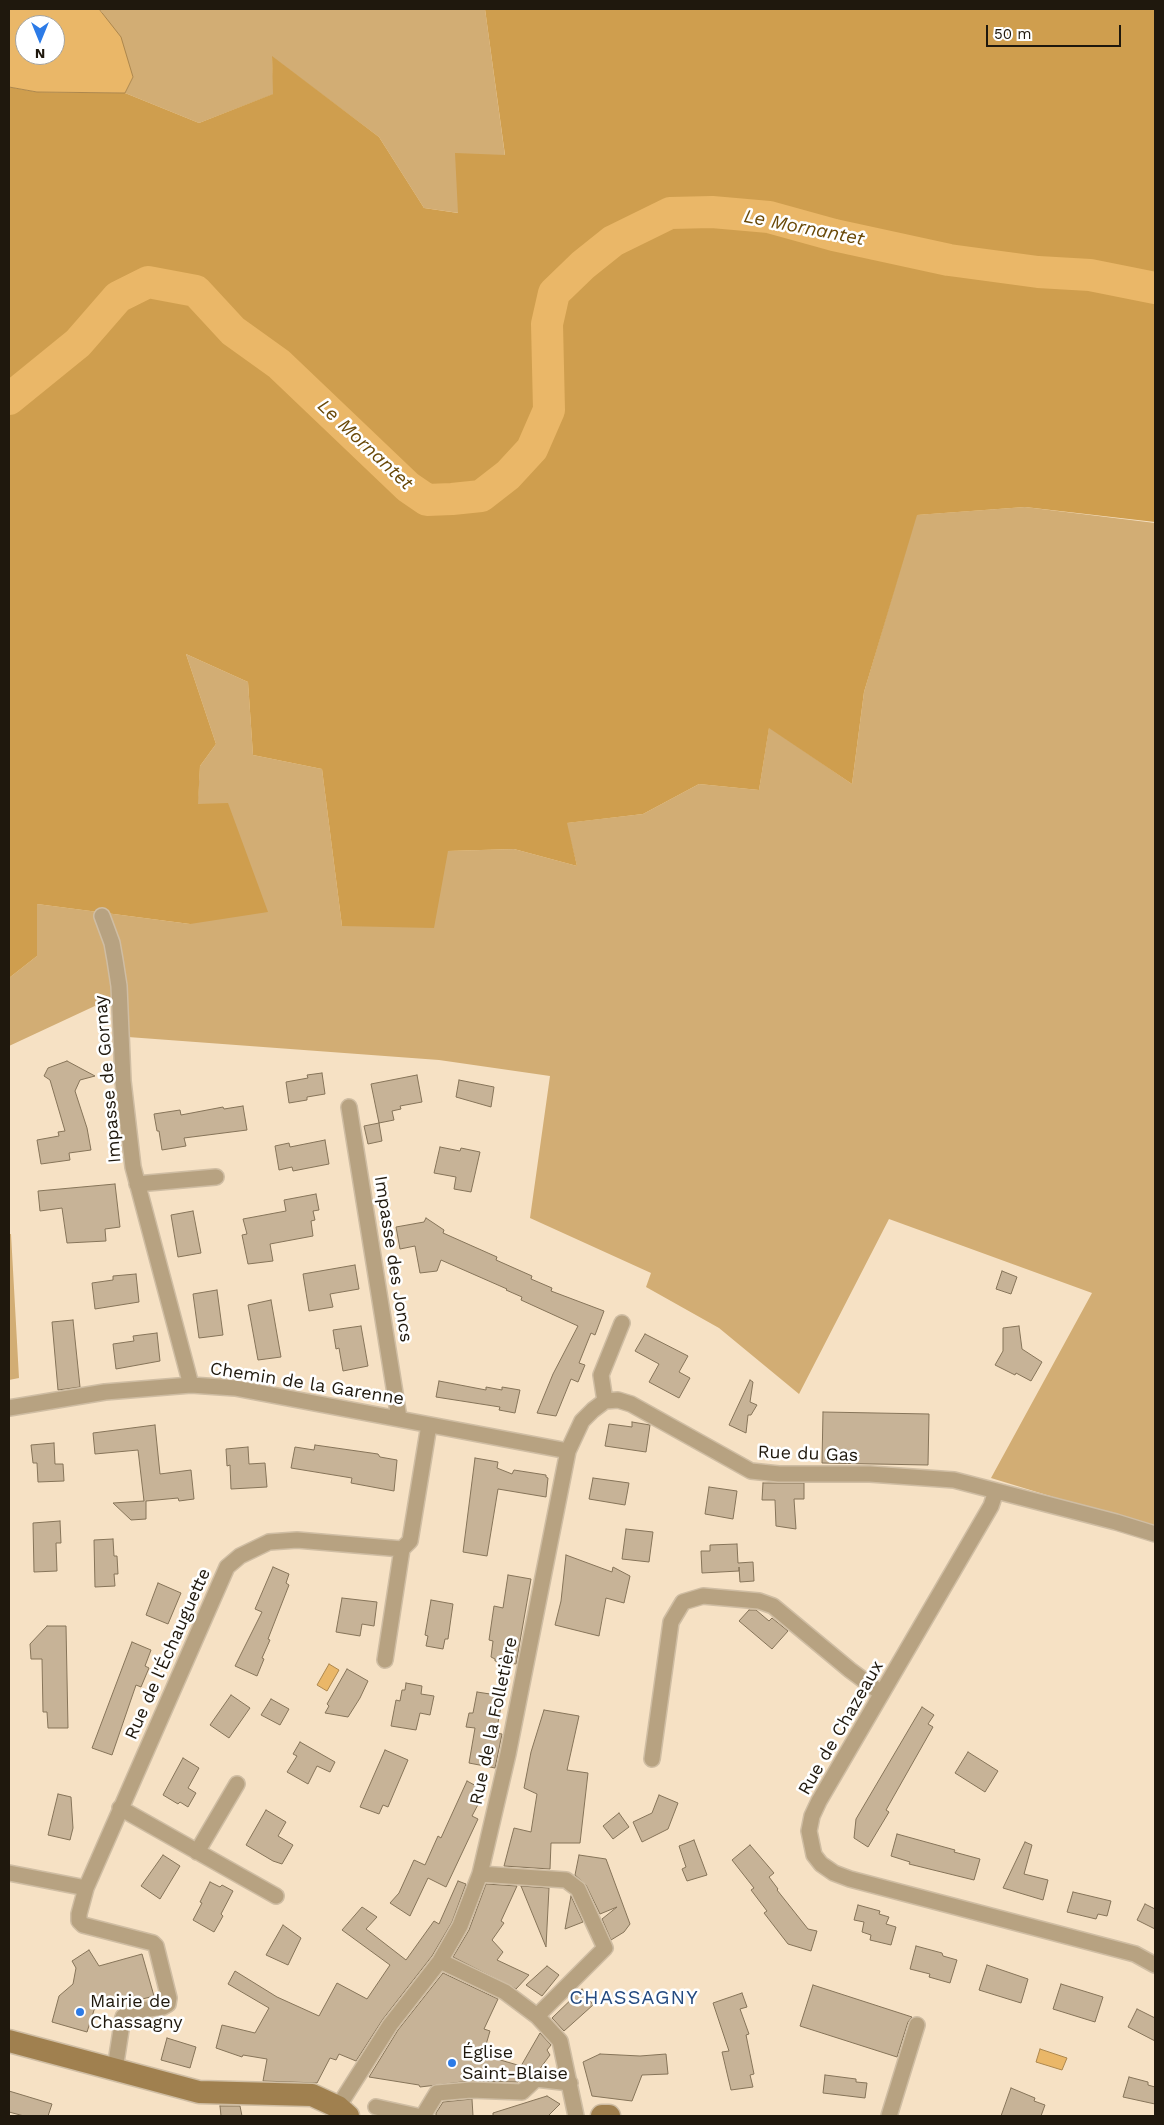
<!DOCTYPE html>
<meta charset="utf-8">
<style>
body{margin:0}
#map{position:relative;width:1164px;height:2125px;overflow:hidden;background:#f6e1c4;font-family:"Work Sans",sans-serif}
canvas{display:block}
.frame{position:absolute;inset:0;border:10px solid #1f180d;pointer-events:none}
.north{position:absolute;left:15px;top:15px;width:50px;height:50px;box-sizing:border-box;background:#fff;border:1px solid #a5a39e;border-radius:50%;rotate:180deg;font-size:14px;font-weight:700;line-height:20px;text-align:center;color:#1f180d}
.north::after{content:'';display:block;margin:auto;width:18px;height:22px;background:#2c7be7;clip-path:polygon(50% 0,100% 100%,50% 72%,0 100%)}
.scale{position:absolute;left:986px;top:25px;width:135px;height:22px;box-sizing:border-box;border:2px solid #1f180d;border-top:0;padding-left:6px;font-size:15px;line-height:18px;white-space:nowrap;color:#1f180d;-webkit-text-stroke:4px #fff;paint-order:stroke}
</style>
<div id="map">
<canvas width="1164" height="2125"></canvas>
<div class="frame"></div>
<div class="north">N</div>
<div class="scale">50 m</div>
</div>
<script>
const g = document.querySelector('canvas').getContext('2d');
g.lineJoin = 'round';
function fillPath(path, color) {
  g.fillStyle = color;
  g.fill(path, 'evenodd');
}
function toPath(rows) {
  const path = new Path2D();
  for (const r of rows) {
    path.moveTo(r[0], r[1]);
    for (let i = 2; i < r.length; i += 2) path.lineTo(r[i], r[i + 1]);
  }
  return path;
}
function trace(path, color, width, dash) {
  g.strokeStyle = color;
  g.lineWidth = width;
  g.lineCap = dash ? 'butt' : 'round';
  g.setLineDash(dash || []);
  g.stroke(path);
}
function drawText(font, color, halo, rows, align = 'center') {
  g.font = font + ' "Work Sans",sans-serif';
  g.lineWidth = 5;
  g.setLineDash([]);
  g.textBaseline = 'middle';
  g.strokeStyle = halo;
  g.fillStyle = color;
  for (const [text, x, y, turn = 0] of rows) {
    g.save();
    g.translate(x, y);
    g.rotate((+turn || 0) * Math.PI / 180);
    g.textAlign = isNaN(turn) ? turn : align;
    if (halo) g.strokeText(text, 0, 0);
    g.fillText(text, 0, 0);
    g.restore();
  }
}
fillPath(toPath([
 [99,9,485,9,505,156,459,213,424,208,379,137,272,57,274,94,199,123,125,93,133,77,102,12],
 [1025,507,1155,523,1155,1528,991,1478,1092,1293,889,1219,799,1394,719,1328,646,1287,651,1273,530,1218,550,1076,439,1060,128,1037,127,991,9,1046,9,978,37,956,37,904,190,924,200,766,216,744,186,654,248,682,253,755,322,769,342,926,448,851,514,849,577,866,566,823,643,814,699,784,759,790,769,727,852,784,864,692,916,515],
 [9,1234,11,1234,19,1378,9,1380]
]), '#d2ad74');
fillPath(toPath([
 [485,9,1155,9,1155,522,1025,507,917,515,864,692,852,784,769,728,759,790,699,784,643,814,567,823,577,866,514,849,448,851,434,928,342,926,322,769,253,755,248,682,186,654,216,744,200,766,198,804,228,803,268,912,190,924,37,904,37,956,9,978,9,87,37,92,125,93,199,123,273,94,272,56,379,137,424,208,458,213,455,153,505,155]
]), '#cf9e4e');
const water = toPath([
 [9,9,99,9,121,37,133,77,125,93,37,92,9,87,9,9],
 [25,25,55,25,55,55,25,55,25,25],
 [329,1664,339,1670,327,1691,317,1685,329,1664],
 [1040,2049,1067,2058,1062,2070,1036,2062,1040,2049]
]);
fillPath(water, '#eab768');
trace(water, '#ad874d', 1);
trace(toPath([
 [9,399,78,343,118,297,148,282,196,291,233,331,279,364,408,487,427,500,452,499,481,496,508,475,532,449,549,410,547,324,554,293,583,265,613,241,670,213,712,212,769,217,834,235,949,260,1038,272,1090,275,1155,288]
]), '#eab768', 32);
const building = toPath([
 [67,1061,95,1076,80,1080,75,1091,87,1128,91,1150,69,1153,70,1160,41,1164,37,1140,59,1136,58,1132,65,1131,50,1080,44,1076,48,1068,67,1061],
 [322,1073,325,1094,307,1097,307,1100,289,1103,286,1082,308,1078,307,1075,322,1073],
 [417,1075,422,1102,400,1106,401,1109,392,1111,394,1120,379,1123,371,1084,417,1075],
 [459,1080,494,1087,491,1107,456,1097,459,1080],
 [243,1106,247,1130,184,1138,186,1146,162,1150,159,1131,157,1131,154,1114,180,1110,181,1115,223,1107,224,1109,243,1106],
 [379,1123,382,1141,368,1144,364,1126,379,1123],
 [325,1140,329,1164,293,1171,292,1167,279,1170,275,1146,289,1143,290,1147,325,1140],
 [440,1147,460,1151,461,1148,480,1152,471,1192,454,1189,456,1177,434,1173,440,1147],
 [115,1184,120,1227,105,1229,106,1241,67,1243,62,1208,40,1211,38,1191,115,1184],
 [316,1194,319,1210,313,1211,315,1220,311,1221,313,1236,270,1244,273,1261,248,1264,242,1235,247,1234,243,1219,286,1211,284,1200,316,1194],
 [193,1211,201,1253,178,1257,171,1215,193,1211],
 [426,1218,444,1230,443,1233,497,1257,496,1260,532,1276,531,1279,552,1288,551,1291,604,1311,595,1335,591,1333,579,1363,585,1365,578,1382,571,1379,556,1416,537,1413,553,1374,578,1326,521,1300,522,1297,506,1290,507,1289,441,1260,437,1271,420,1273,415,1246,400,1249,396,1227,424,1222,426,1218],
 [355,1265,359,1289,330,1294,333,1307,309,1311,303,1274,355,1265],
 [1002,1271,1017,1277,1011,1294,996,1289,1002,1271],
 [136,1274,139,1302,95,1309,92,1283,113,1280,113,1276,136,1274],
 [217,1290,223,1335,199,1338,193,1294,217,1290],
 [271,1300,281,1357,258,1360,248,1305,271,1300],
 [73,1320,80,1387,58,1390,52,1322,73,1320],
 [361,1326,368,1366,343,1371,339,1348,336,1349,333,1330,361,1326],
 [1019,1326,1022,1349,1042,1362,1031,1381,1016,1373,1015,1375,995,1365,1003,1351,1003,1328,1019,1326],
 [157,1333,160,1361,116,1369,113,1344,134,1341,133,1336,157,1333],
 [645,1334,688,1356,679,1372,690,1378,679,1398,649,1382,659,1364,635,1351,645,1334],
 [750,1380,753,1382,750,1402,757,1405,751,1415,748,1415,746,1433,729,1425,750,1380],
 [439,1381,486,1390,486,1387,502,1390,502,1387,520,1390,515,1413,499,1410,500,1407,436,1397,439,1381],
 [823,1412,929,1414,928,1465,822,1463,823,1412],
 [632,1422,650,1425,646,1452,605,1446,609,1424,632,1427,632,1422],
 [155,1425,160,1474,191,1470,194,1499,179,1501,178,1498,146,1501,146,1519,131,1520,113,1503,144,1501,138,1450,95,1454,93,1433,155,1425],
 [54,1443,55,1464,63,1464,64,1481,38,1482,37,1463,33,1463,31,1445,54,1443],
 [315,1445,378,1454,380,1457,397,1460,394,1491,351,1483,352,1478,291,1468,295,1447,314,1450,315,1445],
 [248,1447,249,1464,265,1463,267,1487,231,1489,230,1465,227,1466,226,1449,248,1447],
 [475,1458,498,1462,497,1468,512,1474,514,1470,546,1475,546,1477,548,1478,546,1497,498,1489,487,1556,463,1552,475,1458],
 [593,1478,629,1483,625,1505,589,1499,593,1478],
 [763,1483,804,1483,804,1499,794,1499,796,1529,776,1526,775,1500,762,1500,763,1483],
 [709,1487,737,1491,733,1519,705,1514,709,1487],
 [60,1521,61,1543,56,1543,57,1571,34,1572,33,1523,60,1521],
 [626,1529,653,1532,649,1562,622,1559,626,1529],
 [113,1539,114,1556,117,1556,118,1574,114,1574,115,1586,95,1587,94,1540,113,1539],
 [737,1544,738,1563,753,1562,754,1581,740,1582,739,1567,739,1571,702,1573,701,1551,710,1551,710,1545,737,1544],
 [566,1555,612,1572,613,1567,630,1576,624,1603,606,1598,599,1636,555,1625,561,1601,566,1555],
 [273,1567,289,1574,286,1583,289,1585,268,1639,270,1640,262,1658,264,1659,257,1676,235,1666,262,1612,255,1609,273,1567],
 [508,1575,531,1579,516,1664,495,1661,495,1659,491,1657,493,1641,489,1640,494,1606,503,1608,508,1575],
 [158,1583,181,1593,168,1624,146,1615,158,1583],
 [342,1598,377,1602,374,1626,362,1624,360,1636,336,1632,342,1598],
 [431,1600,453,1604,448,1639,445,1639,443,1649,426,1646,428,1636,425,1635,431,1600],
 [749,1610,756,1610,769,1621,772,1618,788,1631,772,1649,739,1621,749,1610],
 [47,1626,66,1626,68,1728,48,1728,47,1712,43,1712,42,1659,31,1659,30,1644,47,1626],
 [132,1642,151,1650,145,1666,149,1668,141,1687,136,1685,112,1755,92,1748,132,1642],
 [347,1669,368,1681,360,1698,348,1717,325,1713,329,1706,327,1704,347,1669],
 [406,1683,422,1686,421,1694,434,1696,430,1715,420,1713,416,1730,391,1726,396,1700,400,1701,402,1690,405,1690,406,1683],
 [477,1692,503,1696,496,1733,502,1734,495,1768,469,1763,475,1728,466,1727,469,1713,473,1713,477,1692],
 [231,1695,250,1708,229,1738,210,1725,231,1695],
 [271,1699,289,1709,280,1725,261,1715,271,1699],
 [922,1707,934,1715,928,1724,933,1727,886,1810,889,1812,868,1847,854,1838,856,1819,922,1707],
 [544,1710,579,1716,567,1770,588,1773,580,1843,551,1843,550,1869,504,1866,514,1828,531,1832,537,1794,524,1788,531,1752,544,1710],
 [300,1742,335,1762,330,1772,317,1766,308,1784,287,1772,297,1756,293,1754,300,1742],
 [385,1750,408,1760,388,1807,383,1805,379,1814,360,1807,385,1750],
 [968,1752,998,1771,985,1792,955,1773,968,1752],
 [183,1758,199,1768,188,1788,196,1793,188,1807,180,1802,178,1804,163,1795,183,1758],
 [467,1781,480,1788,477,1796,481,1799,472,1816,478,1819,446,1887,428,1878,410,1916,390,1903,399,1893,414,1860,425,1865,438,1836,441,1838,467,1781],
 [58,1794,71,1797,73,1828,70,1840,48,1835,58,1794],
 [659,1795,678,1803,668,1829,642,1842,633,1822,652,1813,659,1795],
 [266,1810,286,1822,278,1836,293,1845,282,1864,273,1861,246,1845,266,1810],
 [619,1813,629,1827,613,1839,603,1826,619,1813],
 [897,1834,955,1850,954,1852,980,1859,974,1880,909,1864,910,1862,891,1856,897,1834],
 [694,1840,707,1875,687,1881,682,1869,686,1867,679,1846,694,1840],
 [1025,1842,1032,1845,1024,1874,1048,1880,1043,1900,1003,1888,1025,1842],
 [750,1845,774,1873,769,1877,778,1889,777,1890,808,1929,817,1931,811,1951,788,1944,764,1913,767,1911,751,1890,754,1888,732,1860,750,1845],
 [163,1855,180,1866,160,1899,141,1886,163,1855],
 [579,1855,606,1859,630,1924,624,1932,611,1940,602,1919,617,1907,600,1914,586,1885,575,1875,579,1855],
 [458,1881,466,1884,452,1922,432,1956,383,2019,356,2061,339,2054,336,2060,330,2058,317,2083,263,2081,267,2059,243,2055,242,2057,216,2048,222,2025,255,2033,269,2008,228,1984,235,1971,277,1997,319,2016,337,1983,367,1999,390,1965,342,1930,362,1907,377,1917,366,1929,406,1960,434,1921,439,1924,458,1881],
 [210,1882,220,1887,222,1885,233,1891,221,1914,223,1916,214,1932,193,1920,202,1903,200,1902,210,1882],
 [486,1884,517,1886,501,1921,504,1923,492,1940,503,1952,497,1960,529,1975,516,1989,453,1957,469,1930,486,1884],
 [521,1886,549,1888,546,1947,521,1886],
 [1073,1892,1111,1901,1107,1916,1098,1914,1096,1919,1067,1912,1073,1892],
 [571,1896,583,1922,565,1929,571,1896],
 [1145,1904,1155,1909,1155,1929,1137,1920,1145,1904],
 [858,1905,880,1911,879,1914,889,1917,886,1924,896,1927,891,1945,870,1940,871,1935,862,1932,864,1922,854,1920,858,1905],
 [283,1925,301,1938,288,1965,266,1955,283,1925],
 [916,1946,942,1953,943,1956,957,1960,950,1983,929,1977,930,1974,910,1969,916,1946],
 [89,1950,99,1966,142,1954,154,1996,131,2002,130,1998,96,2004,87,2032,52,2022,59,1996,73,1984,76,1968,72,1961,89,1950],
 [987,1965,1028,1979,1021,2003,979,1990,987,1965],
 [547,1966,559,1975,542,1996,526,1985,547,1966],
 [443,1973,498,1999,484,2029,490,2031,483,2055,521,2066,540,2033,551,2045,547,2050,550,2055,539,2070,530,2072,518,2082,470,2081,420,2087,419,2085,369,2077,398,2030,443,1973],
 [1061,1984,1103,1997,1095,2022,1053,2009,1061,1984],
 [813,1985,912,2017,908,2022,897,2057,800,2026,813,1985],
 [582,1989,593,2005,564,2031,552,2018,582,1989],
 [742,1993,747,2007,740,2009,749,2034,746,2035,754,2074,750,2075,753,2087,731,2090,722,2052,729,2051,713,2003,742,1993],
 [1137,2009,1155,2018,1155,2041,1128,2027,1137,2009],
 [167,2038,196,2047,190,2068,161,2060,167,2038],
 [600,2054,640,2056,666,2054,668,2074,642,2075,632,2101,592,2096,583,2062,600,2054],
 [825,2075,856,2079,856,2082,867,2083,865,2098,823,2093,825,2075],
 [1129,2077,1148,2082,1148,2085,1155,2087,1155,2104,1123,2097,1129,2077],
 [1011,2088,1035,2098,1034,2101,1045,2105,1041,2116,1001,2116,1011,2088],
 [9,2091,52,2104,48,2116,24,2116,9,2112,9,2091],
 [547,2096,560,2104,548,2116,493,2116,493,2113,547,2096],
 [472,2099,473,2116,436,2116,436,2113,443,2102,472,2099],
 [220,2106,240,2106,242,2116,221,2116,220,2106]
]);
fillPath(building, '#c7b397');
trace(building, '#867459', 1);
const street = toPath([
 [102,916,112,943,115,960,119,986,123,1081,133,1167,191,1385],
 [349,1107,399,1418],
 [137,1184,216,1177],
 [605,1401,618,1400,631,1404,751,1471,779,1474,870,1474,954,1480,1116,1522,1155,1534],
 [9,1408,105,1392,191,1385,235,1388,568,1451],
 [996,1491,991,1506,819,1801,812,1816,809,1831,814,1855,821,1864,834,1873,850,1879,1135,1954,1155,1965],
 [385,1660,402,1549],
 [652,1759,671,1622,683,1602,703,1596,759,1601,773,1606,850,1670,881,1693],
 [120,1808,276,1896],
 [197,1852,237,1784],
 [9,1873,86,1888,227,1567,240,1556,269,1542,297,1540,402,1549,410,1541,429,1425],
 [480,1874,566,1880,578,1889,605,1948,537,2016],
 [86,1888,79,1914,79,1921,83,1925,153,1943,156,1946,169,1998,168,2004,163,2007,129,2012,123,2017,115,2069],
 [440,1961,505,1992,537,2016,560,2041,576,2116],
 [338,2107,390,2025,440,1961,460,1926,480,1874,508,1754,568,1451,582,1421,593,1410,605,1401,601,1375,622,1323],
 [376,2107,417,2116],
 [423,2116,437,2093,471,2090,522,2092,536,2079,570,2083],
 [889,2116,917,2025]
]);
const secondary = toPath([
 [9,2041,199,2092,312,2095,338,2107,348,2116],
 [602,2116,609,2116]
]);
trace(street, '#cfbda3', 18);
trace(secondary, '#cfbda3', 25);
trace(street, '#b7a281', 15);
trace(secondary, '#a0804f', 22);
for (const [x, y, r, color] of [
 [80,2012,5,"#2c7be7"],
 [452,2063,5,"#2c7be7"]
]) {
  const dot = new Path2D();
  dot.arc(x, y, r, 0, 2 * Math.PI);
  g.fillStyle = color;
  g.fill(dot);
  trace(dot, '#fff', 2);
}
drawText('18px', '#1f180d', '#fff', [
 ["Impasse de Gornay",108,1079,-95],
 ["Impasse des Joncs",393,1259,81],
 ["Chemin de la Garenne",307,1384,9],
 ["Rue du Gas",808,1454,2],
 ["Rue de l'Échauguette",168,1654,-66],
 ["Rue de la Folletière",494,1721,-78],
 ["Rue de Chazeaux",841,1728,-60]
]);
drawText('18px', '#1f180d', '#fff', [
 ["Mairie de",90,2002],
 ["Chassagny",90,2023],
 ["Église",462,2053],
 ["Saint-Blaise",462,2074]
], 'left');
drawText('italic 19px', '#6a4908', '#fff', [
 ["Le Mornantet",804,228,11],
 ["Le Mornantet",365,445,43]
]);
g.letterSpacing = '1px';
drawText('20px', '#244a80', '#fff', [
 ["CHASSAGNY",634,1998]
]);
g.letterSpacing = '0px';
</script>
